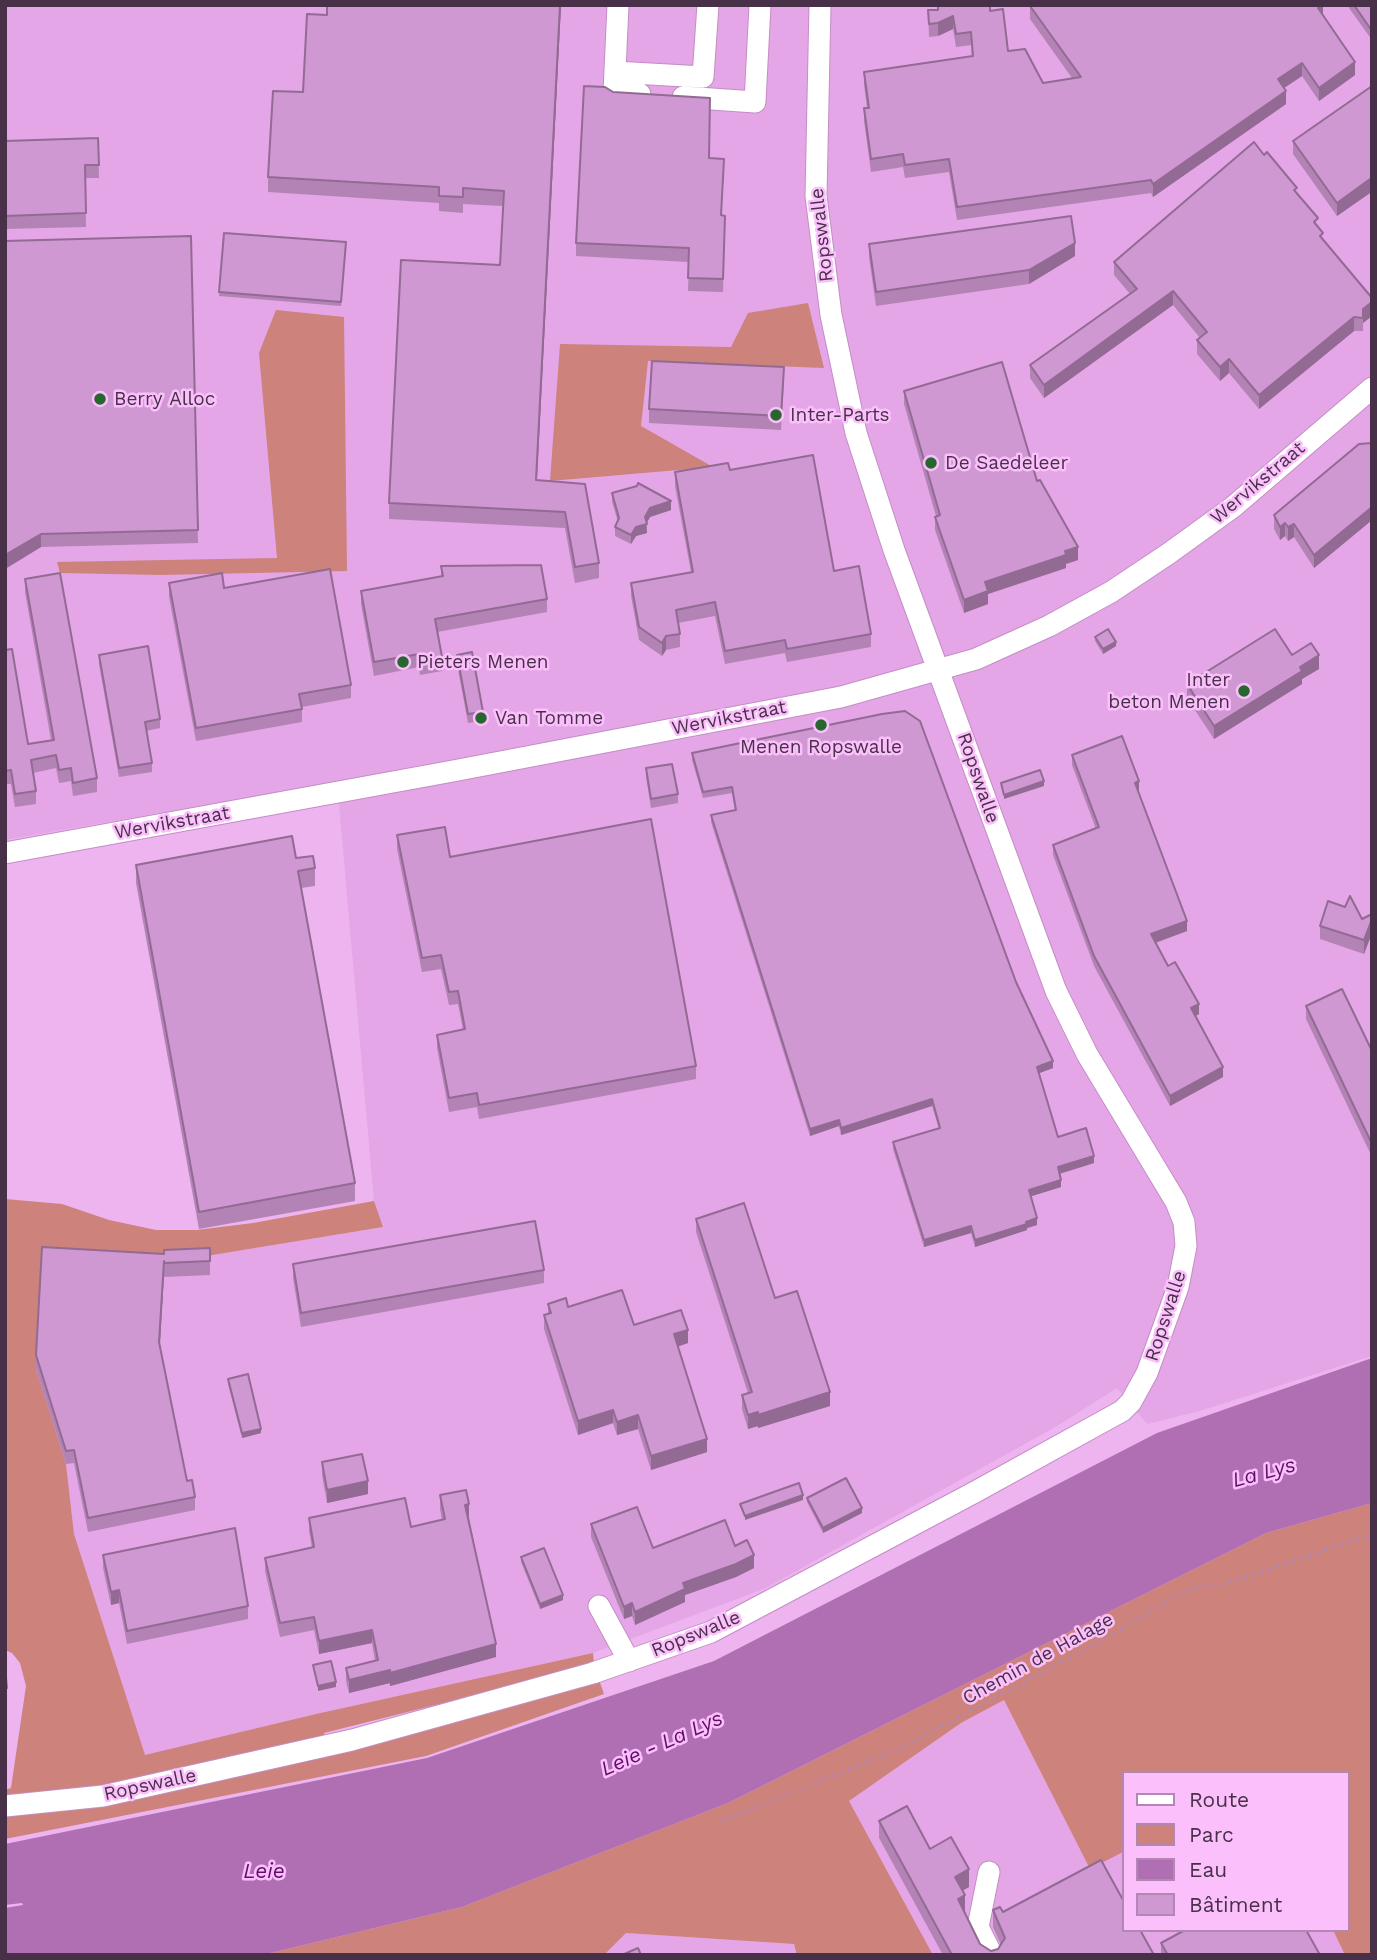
<!DOCTYPE html>
<meta charset="utf-8">
<style>
body{margin:0}
#map{position:relative;width:1377px;height:1960px;overflow:hidden;background:#edb4ef;font-family:"Work Sans",sans-serif}
canvas{display:block}
.frame{position:absolute;inset:0;border:7px solid #483148;pointer-events:none}
.legend{position:absolute;left:1122px;top:1771px;width:228px;height:161px;box-sizing:border-box;background:#fbc0fc;border:2px solid #b387b4;margin:0;padding:9px 12px;list-style:none;font-size:21px;color:#483148}
.legend li{display:flex;align-items:center;gap:14px;height:35px}
.legend b{width:35px;border:2px solid #b387b4}
</style>
<div id="map">
<canvas width="1377" height="1960"></canvas>
<div class="frame"></div>
<ul class="legend">
<li><b style="height:9px;background:#fff"></b>Route</li>
<li><b style="height:19px;background:#cd827b"></b>Parc</li>
<li><b style="height:19px;background:#b06eb3"></b>Eau</li>
<li><b style="height:19px;background:#d098d2"></b>Bâtiment</li>
</ul>
</div>
<script>
const g = document.querySelector('canvas').getContext('2d');
g.lineJoin = 'round';
function fillPath(path, color) {
  g.fillStyle = color;
  g.fill(path, 'evenodd');
}
function toPath(rows) {
  const path = new Path2D();
  for (const r of rows) {
    path.moveTo(r[0], r[1]);
    for (let i = 2; i < r.length; i += 2) path.lineTo(r[i], r[i + 1]);
  }
  return path;
}
function trace(path, color, width, dash) {
  g.strokeStyle = color;
  g.lineWidth = width;
  g.lineCap = dash ? 'butt' : 'round';
  g.setLineDash(dash || []);
  g.stroke(path);
}
function drawText(font, color, halo, rows, align = 'center') {
  g.font = font + ' "Work Sans",sans-serif';
  g.lineWidth = 5;
  g.setLineDash([]);
  g.textBaseline = 'middle';
  g.strokeStyle = halo;
  g.fillStyle = color;
  for (const [text, x, y, turn = 0] of rows) {
    g.save();
    g.translate(x, y);
    g.rotate((+turn || 0) * Math.PI / 180);
    g.textAlign = isNaN(turn) ? turn : align;
    if (halo) g.strokeText(text, 0, 0);
    g.fillText(text, 0, 0);
    g.restore();
  }
}
fillPath(toPath([
 [5,5,1372,5,1372,1356,1203,1410,1147,1424,1117,1388,1057,1426,766,1588,593,1653,316,1714,145,1756,74,1534,66,1464,36,1369,164,1263,383,1227,374,1201,337,782,5,840],
 [1004,1700,1090,1869,1123,1852,1123,1930,1333,1930,1345,1955,933,1955,849,1801,961,1723],
 [626,1933,794,1944,797,1955,604,1955]
]), '#e4a6e6');
fillPath(toPath([
 [808,303,824,368,648,361,641,426,713,467,550,481,560,344,731,347,748,313],
 [276,310,344,317,347,571,161,575,60,573,57,562,277,558,259,353],
 [5,1199,62,1204,109,1220,156,1230,197,1230,253,1223,374,1201,383,1227,164,1263,42,1261,36,1369,66,1464,74,1534,145,1755,316,1714,593,1653,594,1665,324,1733,329,1755,599,1680,604,1694,426,1756,5,1839,5,1790,11,1788,26,1686,20,1663,12,1653,5,1650],
 [1372,1503,1372,1955,1345,1955,1333,1930,1347,1930,1347,1773,1123,1773,1123,1852,1090,1869,1004,1700,961,1723,849,1801,933,1955,797,1955,794,1944,626,1933,604,1955,262,1955,462,1907,728,1803,1266,1533]
]), '#cd827b');
fillPath(toPath([
 [1372,1358,1372,1503,1266,1533,728,1803,462,1907,262,1955,5,1955,5,1908,23,1905,22,1903,5,1905,5,1844,427,1758,714,1661,1157,1433]
]), '#b06eb3');
const minor = toPath([
 [618,5,614,92,640,94],
 [615,72,703,77,708,5],
 [683,97,755,102,760,5],
 [5,853,453,771,841,697,976,659,1049,626,1111,592,1168,554,1233,507,1372,388],
 [599,1606,629,1661],
 [5,1806,103,1796,352,1740,593,1673,711,1632,975,1492,1122,1411,1131,1402,1147,1373,1178,1287,1186,1246,1184,1222,1176,1202,1087,1054,1056,991,894,550,856,433,831,315,816,196,820,5],
 [989,1872,978,1927,992,1955]
]);
trace(minor, '#c48dc6', 23);
trace(toPath([
 [722,1821,901,1748,1098,1643,1168,1601,1194,1588,1219,1585,1253,1575,1372,1534]
]), '#b487b5', 2.5, [3.5, 5]);
trace(minor, '#fff', 21);
fillPath(toPath([
 [561,5,537,480,585,484,599,563,599,578,575,583,565,528,389,519,389,503,500,265,503,206,463,204,463,213,439,211,439,203,268,192,268,177,303,92],
 [990,5,990,11,1008,51,1043,83,1072,78,1030,19,1030,6,1323,5,1323,16,1355,75,1319,101,1302,76,1284,88,1286,104,1153,197,1151,193,957,220,949,172,905,178,903,167,871,172,864,121,864,108,867,108,864,85,864,72,972,56,971,45,956,47,953,29,938,36,929,37,928,10,938,10],
 [1349,5,1372,5,1372,40,1349,8],
 [1372,86,1372,195,1370,193,1337,216,1293,154,1293,141],
 [98,138,99,178,85,178,86,227,5,229,5,141],
 [709,158,724,172,721,215,725,216,723,292,688,291,689,262,576,256,576,243],
 [1297,192,1318,227,1323,240,1372,298,1372,316,1363,323,1363,331,1354,331,1259,409,1229,373,1220,381,1197,354,1197,340,1200,338,1173,305,1044,398,1030,378,1030,365,1130,294,1114,275,1114,262],
 [224,233,346,242,341,306,219,296],
 [191,236,198,543,41,547,5,569],
 [869,244,1075,256,1029,284,876,306,869,257],
 [784,381,781,430,649,423,649,409],
 [904,391,1037,481,1078,560,1066,564,1066,568,988,594,988,604,964,613,935,530,935,517,936,516,904,404],
 [1372,443,1372,520,1314,568,1294,537,1288,541,1285,536,1280,540,1274,529,1274,515],
 [730,470,834,571,871,634,871,647,787,662,785,653,725,664,715,616,678,623,680,634,680,647,666,650,662,656,639,640,631,596,631,583,691,572,675,486,675,472],
 [612,493,671,510,650,517,647,523,647,533,636,536,631,544,615,536,615,527,618,522,612,502],
 [441,566,547,599,547,612,437,632,442,657,442,671,420,675,419,667,374,676,361,604,361,591,441,576],
 [25,579,97,778,97,792,73,796,71,781,59,783,56,768,33,773,36,791,36,804,15,807,11,784,5,784,5,650,28,744,51,740,25,592],
 [169,583,224,588,351,685,351,698,302,707,302,722,196,741,169,597],
 [1095,637,1116,646,1103,654,1095,641],
 [99,655,160,719,160,728,146,731,152,763,152,772,119,777,99,664],
 [457,655,483,712,483,721,468,723,457,664],
 [1292,655,1319,669,1302,679,1302,684,1214,739,1187,698,1187,684],
 [692,753,1016,982,1053,1068,1039,1073,1058,1137,1094,1163,1060,1174,1061,1187,1031,1196,1037,1225,1027,1228,1027,1230,975,1247,971,1233,924,1247,893,1149,893,1142,939,1129,932,1106,841,1135,839,1126,810,1136,711,822,711,815,735,810,732,793,703,798,692,760],
 [1072,755,1139,791,1138,792,1187,931,1156,943,1168,966,1199,1014,1196,1016,1223,1077,1170,1106,1094,966,1053,855,1053,845,1096,829,1072,765],
 [646,768,678,794,678,803,651,808,646,777],
 [397,835,450,857,696,1066,696,1079,479,1119,477,1107,449,1112,437,1048,437,1035,463,1030,458,1004,449,1005,441,969,422,972,397,849],
 [296,858,315,868,315,886,301,888,355,1183,355,1201,199,1229,136,883,136,865],
 [1372,914,1372,933,1364,954,1320,939,1320,926,1362,919],
 [1306,1006,1372,1051,1372,1157,1306,1019],
 [696,1219,775,1298,830,1406,758,1428,758,1426,748,1429,742,1409,742,1395,748,1393,696,1232],
 [210,1248,210,1275,164,1277,164,1274,160,1345,187,1481,195,1497,195,1510,88,1532,74,1463,66,1464,36,1369,36,1355,164,1254],
 [293,1264,544,1270,544,1283,301,1327,293,1278],
 [548,1304,568,1307,634,1325,688,1343,678,1346,707,1452,651,1470,638,1429,617,1435,613,1423,578,1435,544,1329,544,1315,548,1314],
 [228,1379,261,1433,242,1438,228,1384],
 [322,1462,368,1494,327,1503,322,1475],
 [440,1495,469,1517,496,1657,390,1686,390,1683,349,1693,346,1681,346,1668,375,1661,372,1643,319,1654,314,1630,280,1637,265,1571,265,1558,312,1548,309,1531,309,1518,411,1527,442,1520,440,1509],
 [807,1498,862,1513,823,1533,807,1502],
 [591,1524,653,1548,735,1546,754,1568,736,1577,685,1595,685,1602,635,1625,632,1616,624,1619,591,1537],
 [103,1555,248,1606,248,1619,127,1644,119,1603,111,1605,103,1568],
 [521,1557,563,1600,540,1609,521,1562],
 [5,1667,7,1688,7,1706,5,1706],
 [879,1821,930,1849,969,1887,963,1890,965,1912,980,1944,991,1951,998,1949,1001,1945,993,1927,993,1910,1154,1955,943,1955,879,1838],
 [1161,1943,1320,1955,1161,1955]
]), '#b383b5');
fillPath(toPath([
 [560,5,561,5,536,496,536,480],
 [1322,5,1323,5,1323,17,1318,8],
 [953,16,953,29,938,36,938,23],
 [1355,62,1355,75,1319,101,1319,88],
 [1302,63,1302,76,1278,92,1278,79],
 [1286,91,1286,104,1153,197,1153,184],
 [1370,179,1370,193,1337,216,1337,203],
 [1075,243,1075,256,1029,284,1029,270],
 [1173,291,1173,305,1044,398,1044,385],
 [1372,302,1372,316,1363,323,1363,331,1363,309],
 [1354,317,1354,331,1259,409,1259,395],
 [1229,359,1229,373,1220,381,1220,367],
 [671,501,671,510,650,517,646,524,647,533,636,536,631,544,631,535,636,527,645,517,650,508],
 [1372,507,1372,520,1314,568,1314,555],
 [1285,523,1285,536,1280,540,1280,527],
 [1294,524,1294,537,1288,541,1288,527],
 [41,534,41,547,5,569,5,555],
 [1078,547,1078,560,1066,564,1066,568,988,594,988,604,964,613,964,600,985,582],
 [666,636,666,650,662,656,662,643],
 [1116,642,1116,646,1103,654,1103,649],
 [1319,655,1319,669,1302,679,1302,684,1214,739,1214,726],
 [1044,781,1044,786,1004,799,1004,795],
 [1139,781,1139,791,1135,793,1135,783],
 [1372,919,1372,933,1364,954,1364,940],
 [1187,921,1187,931,1151,944,1151,934],
 [1199,1004,1199,1014,1191,1018,1191,1008],
 [1053,1061,1053,1068,1037,1074,1037,1067],
 [1223,1067,1223,1077,1170,1106,1170,1096],
 [932,1099,932,1106,841,1135,841,1128],
 [839,1120,839,1126,810,1136,810,1129],
 [1094,1156,1094,1163,1058,1174,1058,1167],
 [1061,1180,1061,1187,1029,1197,1029,1190],
 [1037,1218,1037,1225,1027,1228,1027,1230,975,1247,975,1240],
 [971,1226,971,1233,924,1247,924,1240],
 [164,1261,164,1274,159,1356,159,1342],
 [688,1330,688,1343,674,1348,674,1334],
 [830,1392,830,1406,758,1428,758,1415],
 [613,1410,613,1423,578,1435,578,1421],
 [758,1412,758,1426,748,1429,748,1415],
 [638,1415,638,1429,617,1435,617,1422],
 [261,1429,261,1433,242,1438,242,1433],
 [707,1439,707,1452,651,1470,651,1456],
 [368,1481,368,1494,327,1503,327,1490],
 [803,1495,803,1500,745,1520,745,1516],
 [469,1504,469,1517,465,1518,465,1505],
 [862,1508,862,1513,823,1533,823,1528],
 [754,1555,754,1568,736,1577,685,1595,685,1602,635,1625,635,1612,683,1583],
 [119,1590,119,1603,111,1605,111,1592],
 [563,1595,563,1600,540,1609,540,1604],
 [632,1603,632,1616,624,1619,624,1607],
 [372,1630,372,1643,319,1654,319,1641],
 [496,1644,496,1657,390,1686,390,1673],
 [390,1670,390,1683,349,1693,349,1680],
 [336,1682,336,1687,318,1691,318,1686],
 [969,1869,969,1887,955,1895,955,1877],
 [965,1895,965,1912,958,1899]
]), '#926a93');
const building = toPath([
 [327,5,560,5,536,480,585,484,599,563,575,567,565,512,389,503,401,260,500,265,504,191,463,188,463,197,439,196,439,187,268,177,273,91,303,92,307,14,327,15,327,5],
 [938,5,990,5,990,11,1003,9,1008,51,1025,49,1043,83,1081,77,1030,6,1031,5,1322,5,1318,8,1355,62,1319,88,1302,63,1278,79,1286,91,1153,184,1151,180,957,207,949,159,905,165,903,154,871,159,864,108,869,108,864,72,973,56,971,32,956,34,953,16,938,23,929,24,928,10,938,10,938,5],
 [1354,5,1372,5,1372,31,1354,5],
 [584,86,605,87,613,92,710,98,709,158,724,159,721,215,725,216,723,279,688,278,689,248,576,243,584,86],
 [1372,86,1372,181,1370,179,1337,203,1293,141,1372,86],
 [98,138,99,165,85,165,86,213,5,216,5,141,98,138],
 [1254,142,1264,155,1267,152,1297,188,1294,190,1318,218,1314,222,1323,233,1320,236,1372,298,1372,302,1363,309,1363,318,1354,317,1259,395,1229,359,1220,367,1197,340,1207,332,1173,291,1044,385,1030,365,1137,289,1114,262,1254,142],
 [1071,216,1075,243,1029,270,876,292,869,244,1071,216],
 [224,233,346,242,341,302,219,292,224,233],
 [191,236,198,530,41,534,5,555,5,241,191,236],
 [652,361,784,367,781,416,649,409,652,361],
 [1002,362,1037,481,1040,480,1078,547,1065,551,1066,555,985,582,988,591,964,600,935,517,940,515,904,391,1002,362],
 [1372,443,1372,507,1314,555,1294,524,1288,527,1285,523,1280,527,1274,515,1359,444,1372,443],
 [813,455,834,571,859,566,871,634,787,649,785,640,725,651,715,602,676,610,680,634,666,636,662,643,639,627,631,583,693,572,675,472,728,463,730,470,813,455],
 [638,483,671,501,650,508,645,517,647,524,636,527,631,535,615,527,619,518,612,493,637,486,638,483],
 [541,565,547,599,435,619,442,657,420,661,419,654,374,662,361,591,443,576,441,566,541,565],
 [330,569,351,685,299,694,302,709,196,728,169,583,222,573,224,588,330,569],
 [60,573,97,778,73,783,71,768,59,770,56,755,31,760,36,791,15,794,11,770,5,771,5,650,12,649,28,744,54,740,25,579,60,573],
 [1108,629,1116,642,1103,649,1095,637,1108,629],
 [1275,629,1292,655,1311,643,1319,655,1300,667,1302,671,1214,726,1187,684,1275,629],
 [148,646,160,719,145,722,152,763,119,768,99,655,148,646],
 [472,652,483,712,468,714,457,655,472,652],
 [905,711,920,721,1016,982,1053,1061,1037,1067,1058,1137,1086,1128,1094,1156,1058,1167,1061,1180,1029,1190,1037,1218,1026,1222,1027,1224,975,1240,971,1226,924,1240,893,1142,940,1128,932,1099,841,1128,839,1120,810,1129,711,815,736,810,732,787,703,792,692,753,882,714,905,711],
 [1122,736,1139,781,1135,783,1187,921,1151,934,1168,966,1175,962,1199,1004,1191,1008,1223,1067,1170,1096,1094,956,1053,845,1099,827,1072,755,1122,736],
 [672,764,678,794,651,799,646,768,672,764],
 [1040,770,1044,781,1004,795,1001,783,1040,770],
 [651,819,696,1066,479,1105,477,1093,449,1098,437,1035,465,1029,458,991,449,992,441,955,422,958,397,835,445,827,450,857,651,819],
 [292,836,296,858,313,856,315,868,298,871,355,1183,199,1212,136,865,292,836],
 [1350,896,1362,919,1372,914,1372,919,1364,940,1320,926,1328,901,1345,907,1350,896],
 [1342,989,1372,1051,1372,1144,1306,1006,1342,989],
 [744,1203,775,1298,797,1291,830,1392,758,1415,758,1412,748,1415,742,1395,752,1392,696,1219,744,1203],
 [535,1221,544,1270,301,1313,293,1264,535,1221],
 [42,1247,164,1254,164,1250,210,1248,210,1261,164,1263,164,1261,159,1342,187,1481,192,1480,195,1497,88,1518,74,1450,66,1451,36,1355,42,1247],
 [622,1290,634,1325,681,1310,688,1330,674,1334,707,1439,651,1456,638,1415,617,1422,613,1410,578,1421,544,1315,551,1313,548,1304,566,1298,568,1307,622,1290],
 [248,1374,261,1429,242,1433,228,1379,248,1374],
 [362,1454,368,1481,327,1490,322,1462,362,1454],
 [846,1478,862,1508,823,1528,807,1498,846,1478],
 [799,1483,803,1495,745,1516,740,1504,799,1483],
 [466,1490,469,1504,465,1505,496,1644,390,1673,390,1670,349,1680,346,1668,378,1660,372,1630,319,1641,314,1617,280,1623,265,1558,314,1547,309,1518,405,1498,411,1527,445,1519,440,1495,466,1490],
 [637,1507,653,1548,725,1520,735,1546,747,1540,754,1555,736,1564,683,1583,685,1589,635,1612,632,1603,624,1607,591,1524,637,1507],
 [235,1528,248,1606,127,1631,119,1590,111,1592,103,1555,235,1528],
 [544,1548,563,1595,540,1604,521,1557,544,1548],
 [331,1661,336,1682,318,1686,313,1665,331,1661],
 [5,1667,7,1688,5,1688,5,1667],
 [907,1806,930,1849,951,1837,969,1869,955,1877,965,1895,958,1899,980,1944,991,1951,998,1949,1005,1938,993,1910,1000,1907,1003,1912,1101,1860,1123,1900,1123,1930,1140,1930,1154,1955,952,1955,879,1821,907,1806],
 [1185,1930,1306,1930,1320,1955,1168,1955,1161,1943,1185,1930],
 [638,1948,641,1955,622,1955,638,1948]
]);
fillPath(building, '#d098d2');
trace(building, '#926a93', 2);
for (const [x, y, r, color] of [
 [100,399,7,"#27662e"],
 [776,415,7,"#27662e"],
 [931,463,7,"#27662e"],
 [403,662,7,"#27662e"],
 [1244,691,7,"#27662e"],
 [481,718,7,"#27662e"],
 [821,725,7,"#27662e"]
]) {
  const dot = new Path2D();
  dot.arc(x, y, r, 0, 2 * Math.PI);
  g.fillStyle = color;
  g.fill(dot);
  trace(dot, '#fbc0fc', 2.5);
}
drawText('19px', '#483148', '#fbc0fc', [
 ["Ropswalle",822,235,-96],
 ["Wervikstraat",1258,483,-40],
 ["Wervikstraat",729,718,-11],
 ["Ropswalle",978,778,71],
 ["Wervikstraat",172,823,-10],
 ["Ropswalle",1166,1316,-72],
 ["Ropswalle",696,1634,-22],
 ["Chemin de Halage",1038,1659,-29],
 ["Ropswalle",150,1785,-12]
]);
drawText('19px', '#483148', '#fbc0fc', [
 ["Berry Alloc",114,399],
 ["Inter-Parts",790,415],
 ["De Saedeleer",945,463],
 ["Pieters Menen",417,662],
 ["Inter",1230,680,"right"],
 ["beton Menen",1230,702,"right"],
 ["Van Tomme",495,718],
 ["Menen Ropswalle",821,747,"center"]
], 'left');
drawText('italic 21px', '#620d67', '#fbc0fc', [
 ["La Lys",1264,1473,-15],
 ["Leie - La Lys",662,1744,-24],
 ["Leie",264,1872]
]);
</script>
